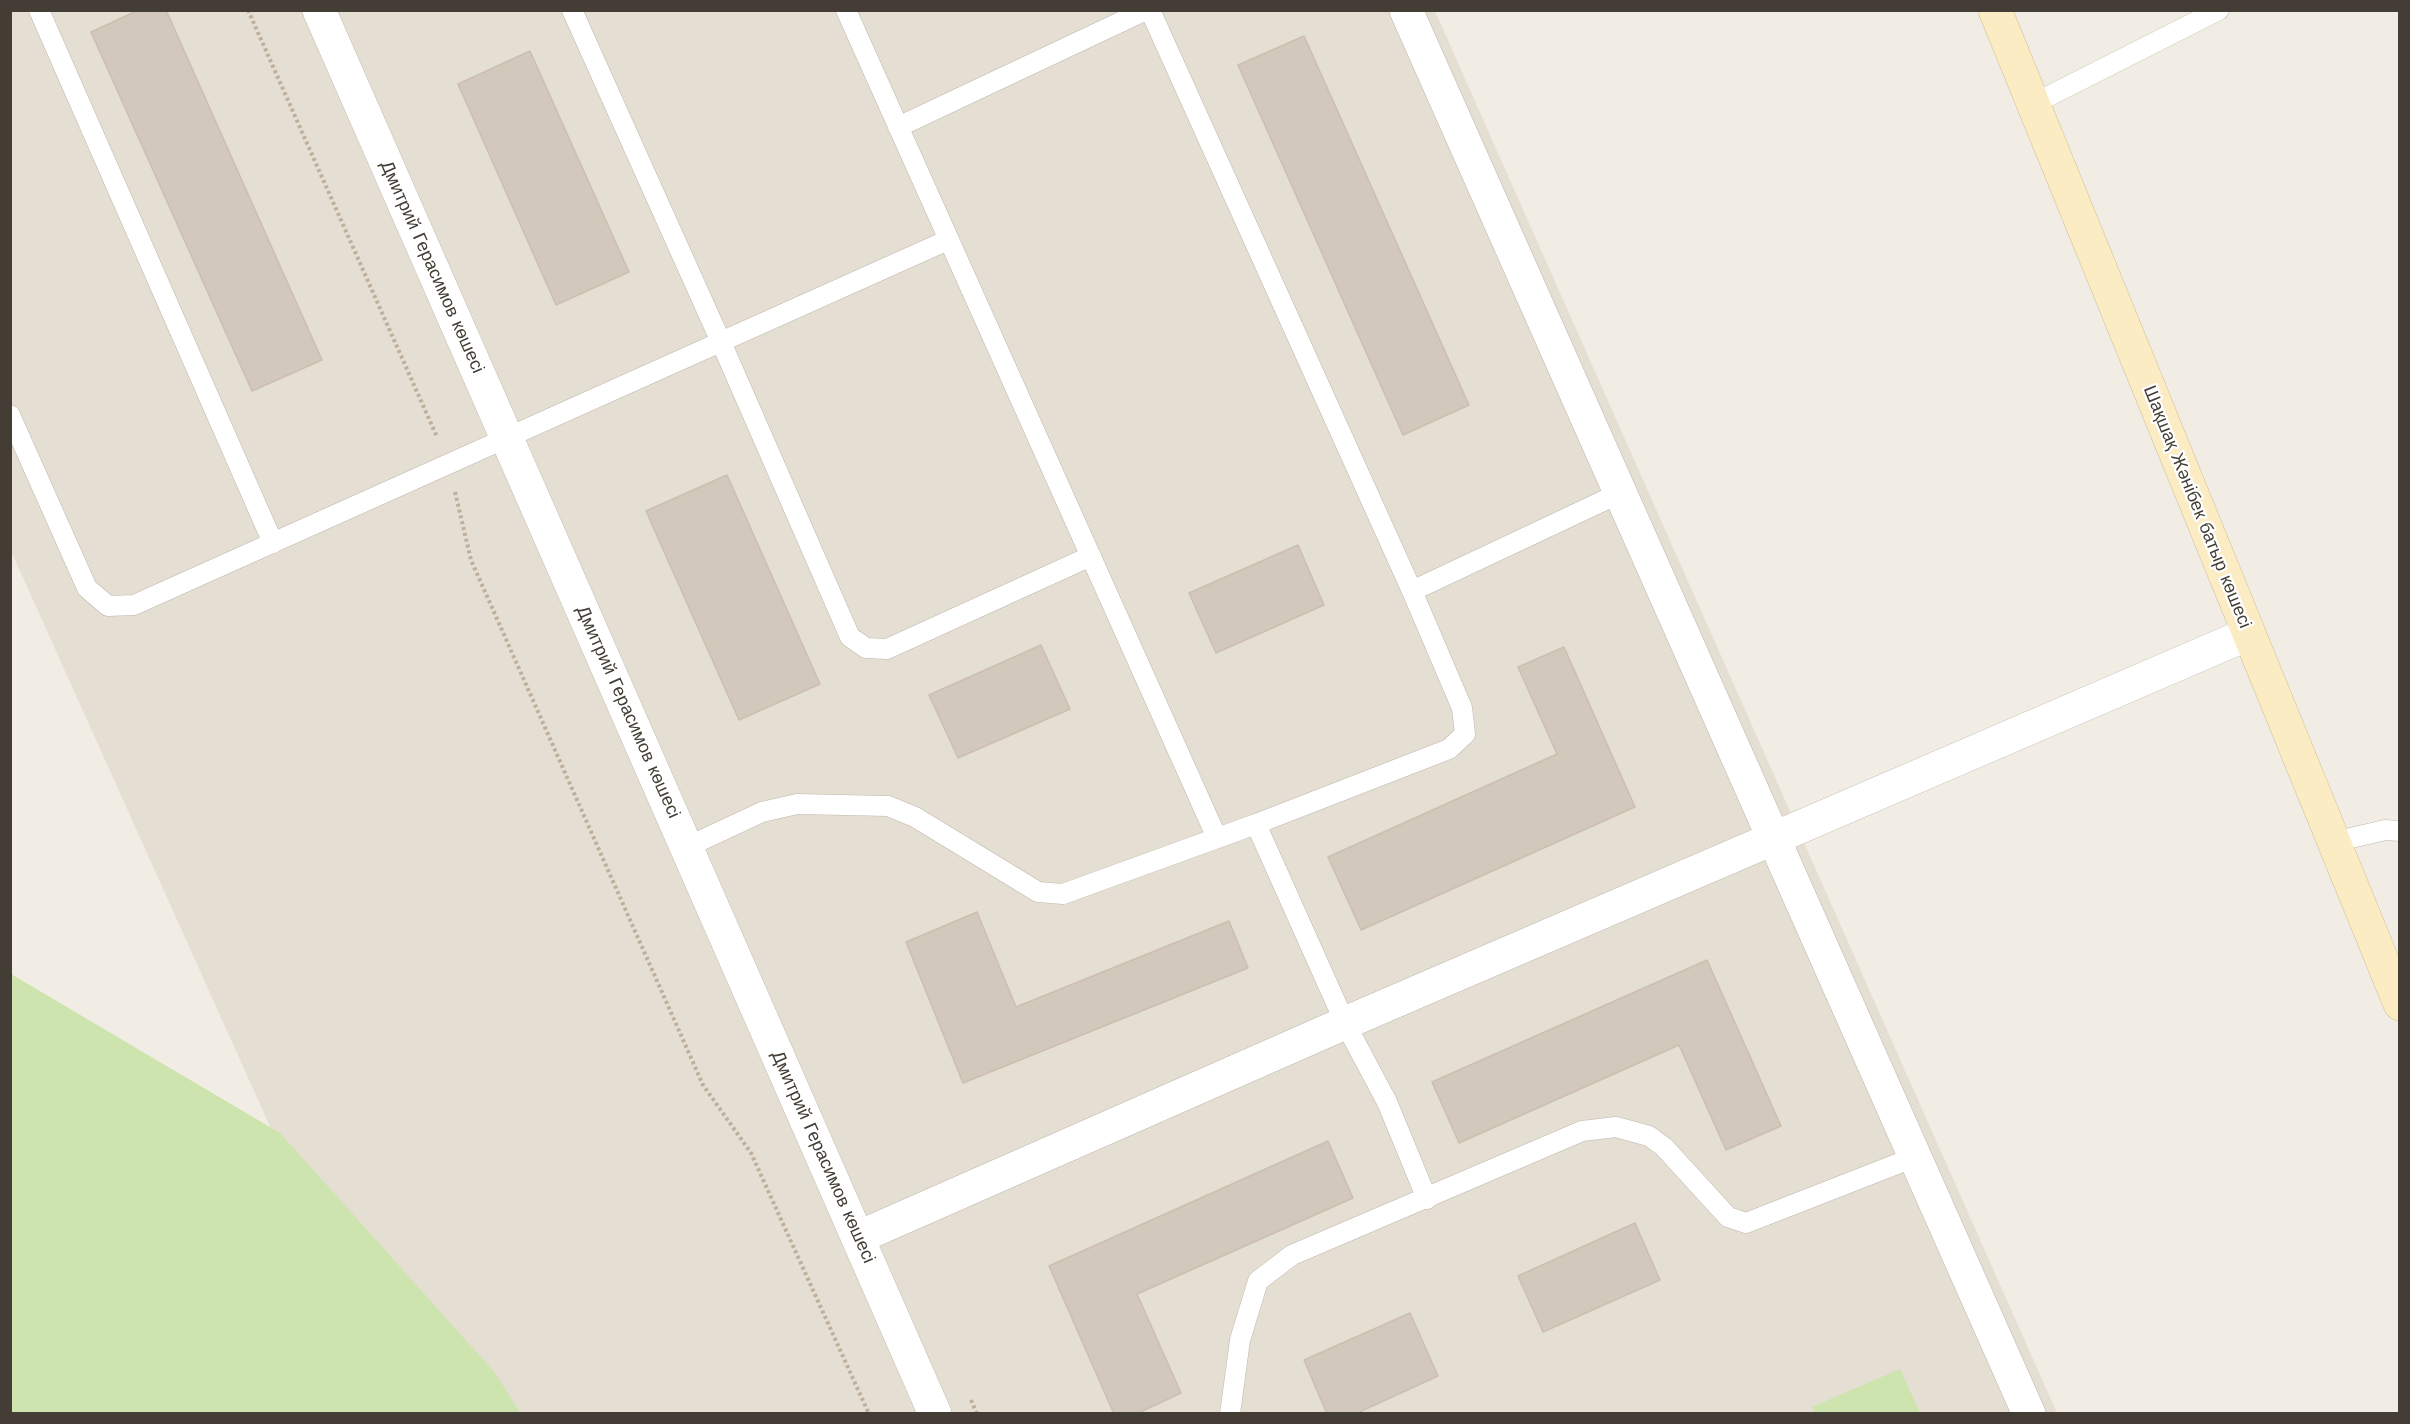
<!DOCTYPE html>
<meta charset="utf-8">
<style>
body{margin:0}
#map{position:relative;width:2410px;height:1424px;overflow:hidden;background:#f1ede4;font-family:"Work Sans",sans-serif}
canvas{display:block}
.frame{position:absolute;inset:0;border:12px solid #433d35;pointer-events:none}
</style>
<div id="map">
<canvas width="2410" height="1424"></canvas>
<div class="frame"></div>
</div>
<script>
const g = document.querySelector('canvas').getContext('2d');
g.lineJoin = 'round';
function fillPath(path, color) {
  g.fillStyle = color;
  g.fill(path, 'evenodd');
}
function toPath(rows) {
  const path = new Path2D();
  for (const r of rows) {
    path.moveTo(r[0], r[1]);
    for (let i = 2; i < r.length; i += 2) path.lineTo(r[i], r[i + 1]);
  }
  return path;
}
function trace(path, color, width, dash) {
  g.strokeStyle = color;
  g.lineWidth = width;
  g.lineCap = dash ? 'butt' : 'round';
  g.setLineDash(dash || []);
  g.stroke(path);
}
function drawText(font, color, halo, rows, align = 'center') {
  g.font = font + ' "Work Sans",sans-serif';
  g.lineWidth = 4.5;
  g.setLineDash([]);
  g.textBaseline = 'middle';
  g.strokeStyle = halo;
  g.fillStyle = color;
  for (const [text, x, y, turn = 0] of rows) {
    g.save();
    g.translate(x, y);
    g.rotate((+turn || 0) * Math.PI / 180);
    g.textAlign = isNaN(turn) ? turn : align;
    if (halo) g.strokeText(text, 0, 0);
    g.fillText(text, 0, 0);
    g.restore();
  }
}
fillPath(toPath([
 [10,11,1435,11,2057,1413,399,1413,11,551]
]), '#e5ded3');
fillPath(toPath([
 [11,974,280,1133,496,1374,520,1413,11,1413],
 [1900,1369,1920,1413,1815,1413,1812,1407]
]), '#cee4af');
const building = toPath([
 [139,10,166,10,322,360,252,391,91,32,139,10],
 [1304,36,1469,405,1403,435,1238,65,1304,36],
 [530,51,629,272,556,305,458,84,530,51],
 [727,475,820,684,739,720,646,511,727,475],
 [1298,545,1324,605,1216,653,1189,593,1298,545],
 [1041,645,1070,709,958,758,929,695,1041,645],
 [1564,647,1635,807,1361,930,1328,857,1557,754,1518,667,1564,647],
 [977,912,1016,1007,1229,921,1248,968,963,1083,906,942,977,912],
 [1707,960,1781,1126,1726,1150,1679,1045,1459,1143,1432,1082,1707,960],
 [1328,1141,1353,1198,1137,1294,1181,1393,1136,1414,1114,1414,1049,1266,1328,1141],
 [1635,1223,1660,1280,1543,1332,1518,1276,1635,1223],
 [1410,1313,1438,1376,1355,1414,1327,1414,1304,1360,1410,1313]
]);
fillPath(building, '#d2c8bb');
trace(building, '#ccbfae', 1.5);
const service = toPath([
 [39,10,273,543],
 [572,10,721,342,850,637,866,648,887,649,1091,556],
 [846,10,1217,838],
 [2033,104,2219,10],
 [898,127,1146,10],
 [10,415,87,588,108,606,134,605,948,240],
 [1412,591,1620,493],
 [1256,824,1345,1023,1387,1102,1427,1199],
 [2334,842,2385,830,2400,831],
 [687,847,762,812,797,804,888,806,915,817,1038,892,1063,894,1256,824,1449,749,1465,734,1462,708,1412,591,1150,10],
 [1230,1414,1240,1340,1258,1281,1292,1255,1582,1131,1616,1127,1649,1136,1664,1147,1728,1217,1746,1223,1915,1157]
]);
const minor = toPath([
 [319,10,935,1414],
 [1406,10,2029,1414],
 [859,1237,1345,1023,2248,634]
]);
const secondary = toPath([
 [1995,10,2400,1004]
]);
trace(service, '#bfb7ab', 21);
trace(minor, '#bfb7ab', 34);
trace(secondary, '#cfbe97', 34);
trace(toPath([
 [248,10,437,437],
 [455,492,471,560,703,1085,751,1153,869,1414],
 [971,1400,977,1414]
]), '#bdaf9a', 4, [3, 3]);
trace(service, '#fff', 20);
trace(minor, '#fff', 33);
trace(secondary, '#fbecc4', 33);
drawText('18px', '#433d35', '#fff', [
 ["Дмитрий Герасимов көшесі",432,267,66],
 ["Шақшақ Жәнібек батыр көшесі",2197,507,68],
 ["Дмитрий Герасимов көшесі",628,712,66],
 ["Дмитрий Герасимов көшесі",823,1157,66]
]);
</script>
